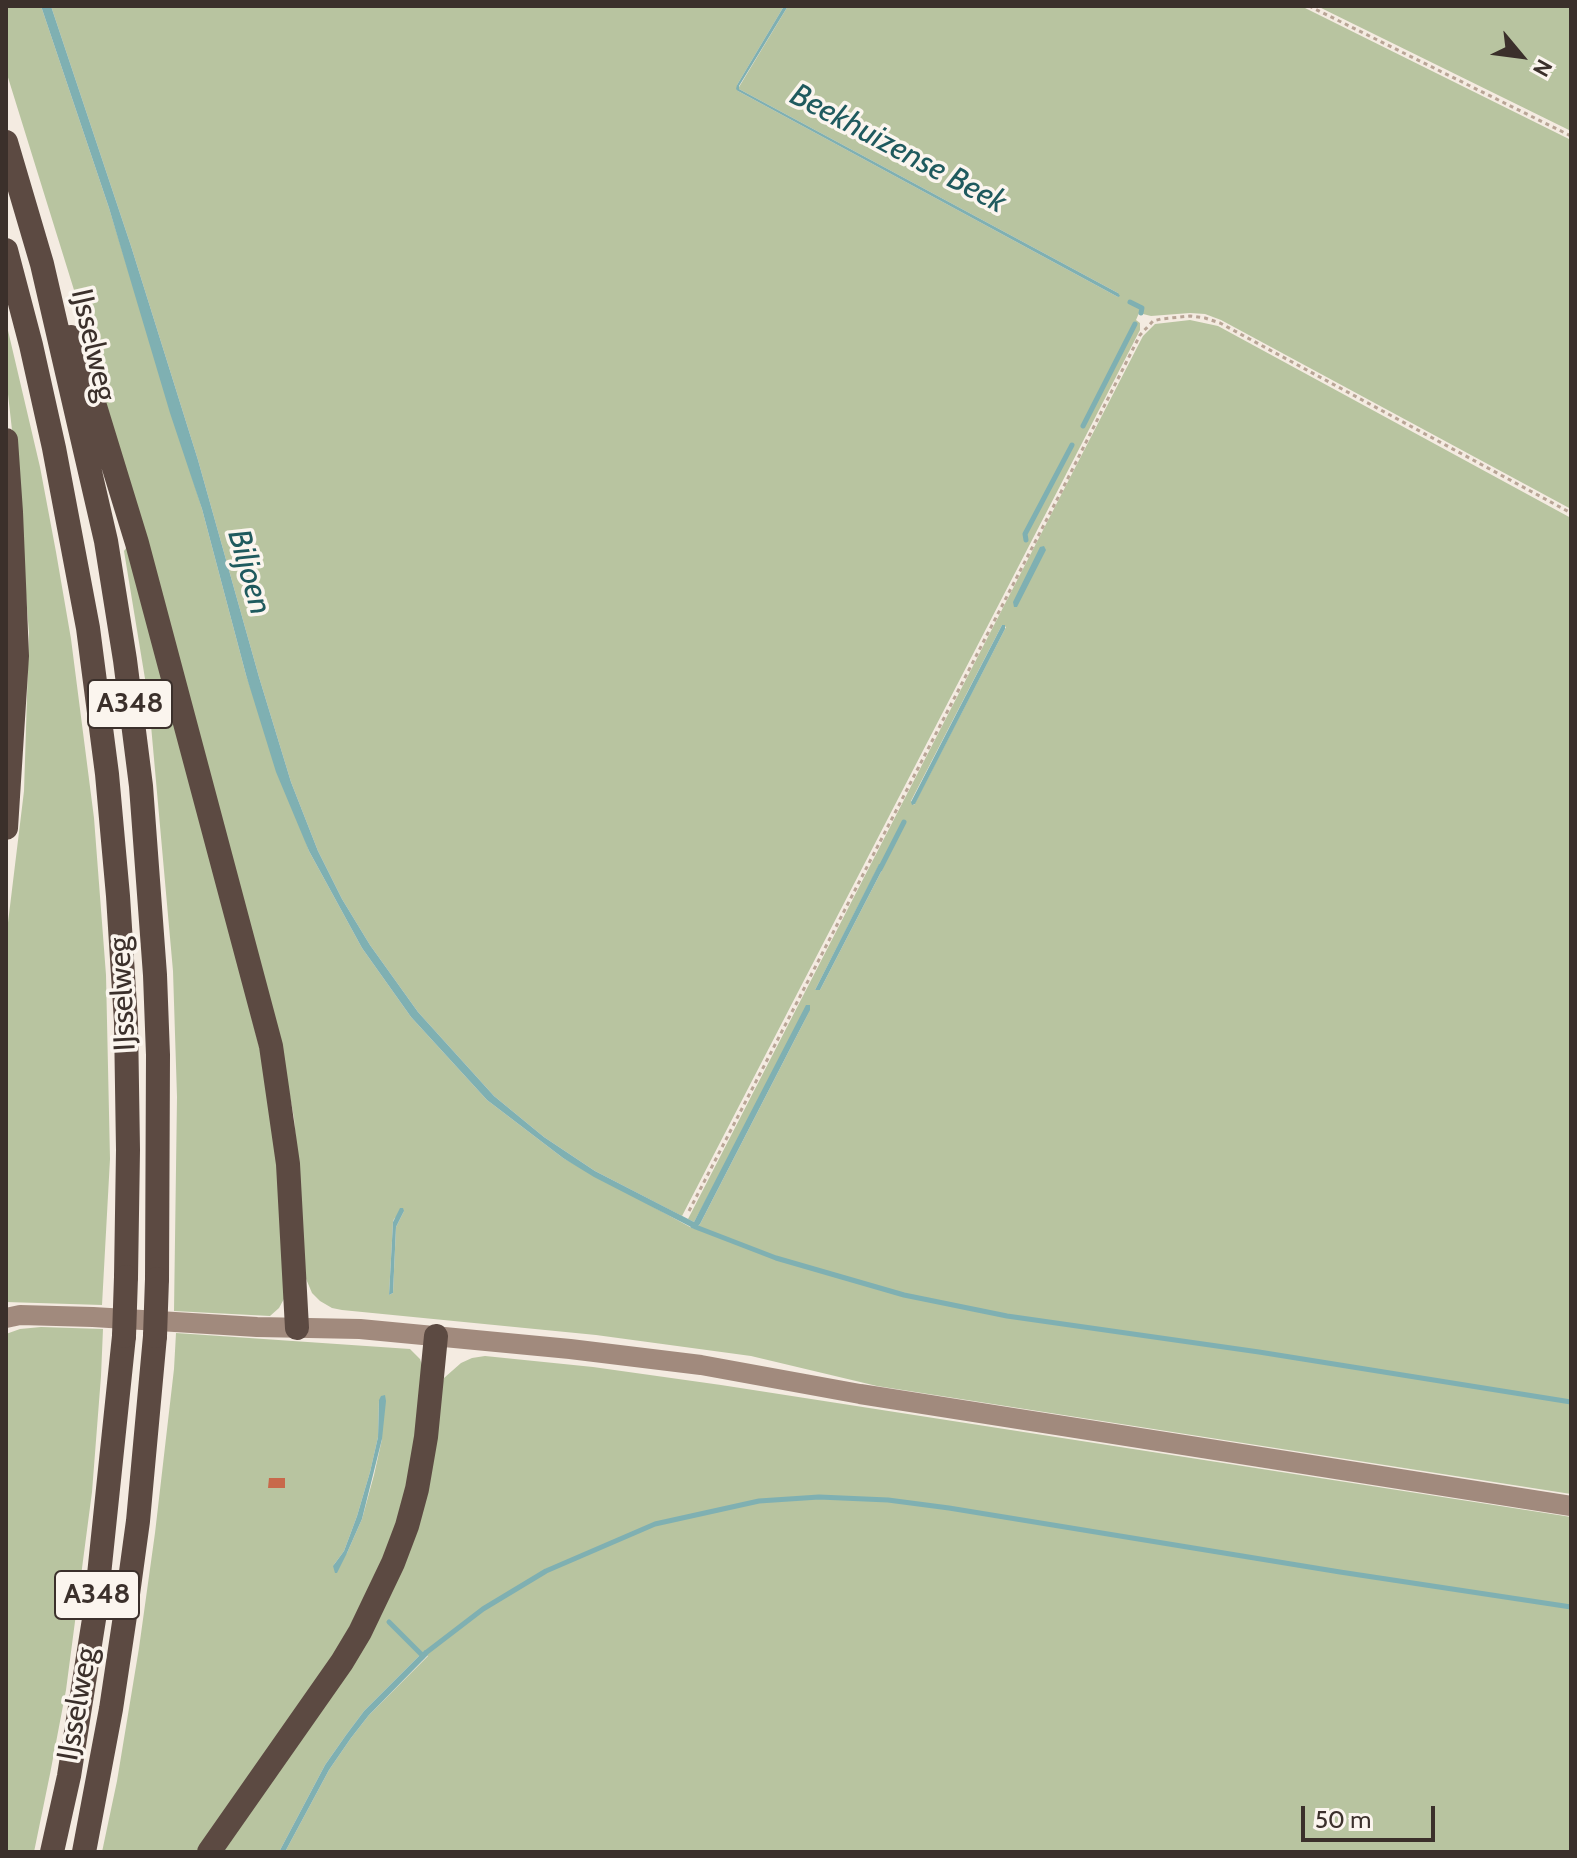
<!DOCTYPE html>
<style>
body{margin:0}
#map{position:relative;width:1577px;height:1858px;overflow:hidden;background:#f4ebe1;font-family:Cabin,sans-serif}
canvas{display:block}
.frame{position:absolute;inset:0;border:8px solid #3b302b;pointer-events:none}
.north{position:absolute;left:1481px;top:16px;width:80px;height:80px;-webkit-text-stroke:6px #fbf5ee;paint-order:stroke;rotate:119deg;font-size:22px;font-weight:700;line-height:32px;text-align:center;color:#3b302b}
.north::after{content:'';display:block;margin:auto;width:28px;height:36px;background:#3b302b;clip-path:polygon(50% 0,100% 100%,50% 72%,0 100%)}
.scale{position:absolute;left:1301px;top:1806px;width:134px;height:36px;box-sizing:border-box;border:4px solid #3b302b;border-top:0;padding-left:10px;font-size:24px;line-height:28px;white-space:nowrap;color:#3b302b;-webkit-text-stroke:6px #fbf5ee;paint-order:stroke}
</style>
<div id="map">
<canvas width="1577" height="1858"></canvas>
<div class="frame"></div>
<div class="north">N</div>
<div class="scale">50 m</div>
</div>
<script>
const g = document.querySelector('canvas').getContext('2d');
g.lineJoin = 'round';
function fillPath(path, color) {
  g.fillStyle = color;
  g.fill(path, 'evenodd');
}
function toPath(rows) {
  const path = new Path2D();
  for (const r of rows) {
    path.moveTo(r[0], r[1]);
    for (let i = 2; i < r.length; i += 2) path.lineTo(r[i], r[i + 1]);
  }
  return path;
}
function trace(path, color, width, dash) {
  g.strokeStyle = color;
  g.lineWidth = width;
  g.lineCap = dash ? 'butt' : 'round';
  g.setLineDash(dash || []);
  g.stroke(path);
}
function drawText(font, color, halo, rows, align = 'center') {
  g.font = font + ' Cabin,sans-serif';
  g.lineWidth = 7;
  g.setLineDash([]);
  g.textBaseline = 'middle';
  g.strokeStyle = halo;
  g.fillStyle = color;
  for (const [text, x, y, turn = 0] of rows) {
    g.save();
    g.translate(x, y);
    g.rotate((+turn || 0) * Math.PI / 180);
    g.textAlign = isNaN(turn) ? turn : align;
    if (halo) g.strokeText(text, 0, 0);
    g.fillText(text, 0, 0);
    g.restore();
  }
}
fillPath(toPath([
 [6,6,41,6,109,208,202,509,246,675,309,851,362,948,411,1017,487,1100,563,1158,692,1228,695,1229,700,1224,810,1010,694,1222,688,1219,1143,336,1155,324,1190,320,1218,326,1571,518,1571,1494,877,1386,751,1356,596,1335,342,1310,332,1308,320,1301,312,1293,304,1274,299,1178,294,1118,280,1044,152,565,74,290,6,71],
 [1002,625,1006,627,914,805,911,801],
 [879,865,883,867,882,870,820,990,815,990],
 [404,1211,396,1227,393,1293,389,1295,393,1222,394,1219],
 [51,6,784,6,737,85,738,91,1118,297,1118,293,739,89,739,87,788,6,1301,6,1571,140,1571,509,1221,320,1205,314,1190,313,1151,316,1139,313,1136,320,1140,323,1140,330,1059,488,682,1216,595,1171,544,1137,494,1096,418,1012,370,945,342,899,318,851,291,782,259,677,198,460,131,246],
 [1317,6,1571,6,1571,131],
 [6,322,40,467,56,552,71,639,94,818,106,975,110,1159,102,1305,6,1302,6,939,24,791,29,633,15,457,6,376],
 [129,544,273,1100,285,1297,279,1308,270,1316,174,1311,177,1097,173,971,149,703,124,551],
 [41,1327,103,1329,101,1376,92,1492,66,1690,50,1774,34,1852,6,1852,6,1334,20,1329],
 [176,1333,410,1349,420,1359,424,1371,424,1385,399,1526,331,1665,199,1852,102,1852,117,1781,139,1648,155,1533,174,1369],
 [379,1400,382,1439,374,1475,362,1519,347,1553,333,1566,344,1551,357,1516,370,1472,378,1437],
 [485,1356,593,1367,721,1385,1571,1517,1571,1852,285,1852,329,1770,351,1738,369,1715,428,1656,424,1651,364,1711,346,1735,325,1765,279,1852,220,1852,352,1664,444,1378,461,1363,472,1358]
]), '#b8c4a0');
fillPath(toPath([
 [41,6,51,6,131,246,198,460,259,677,291,782,318,851,342,899,370,945,418,1012,494,1096,544,1137,595,1171,694,1222,806,1005,810,1005,810,1010,700,1224,695,1229,594,1177,563,1158,487,1100,411,1017,362,948,309,851,276,772,246,675,202,509,170,413,109,208],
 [784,6,788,6,739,86,739,89,1118,293,1120,296,1118,297,738,91,736,89,737,85],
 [1044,546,1046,550,1018,605,1017,607,1014,607,1013,602,1040,547],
 [1002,625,1005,625,1005,629,915,804,912,805,911,802],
 [879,864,882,864,882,870,820,990,815,990],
 [400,1208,403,1208,404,1211,396,1227,393,1293,389,1295,393,1222],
 [385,1395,386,1401,382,1439,362,1519,347,1553,337,1573,335,1573,333,1566,344,1551,357,1516,370,1472,378,1437,379,1400,381,1396],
 [425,1650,428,1655,369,1715,351,1738,329,1770,285,1852,279,1852,325,1765,346,1735,364,1711]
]), '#7fb0b2');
trace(toPath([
 [1130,302,1142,308,1141,313],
 [1083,426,1135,324],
 [1026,540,1025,534,1072,445],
 [880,869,904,822],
 [693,1226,776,1258,904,1295,1007,1316,1259,1352,1571,1402],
 [389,1622,423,1656,421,1658],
 [423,1655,483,1609,546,1571,655,1524,759,1501,819,1497,888,1500,949,1508,1340,1572,1571,1607]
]), '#7fb0b2', 5);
fillPath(toPath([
 [269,1478,285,1478,285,1488,268,1488]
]), '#c8694b');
trace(toPath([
 [1309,6,1571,136],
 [689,1211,1063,488,1140,335,1153,321,1161,319,1190,316,1205,318,1220,323,1571,513]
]), '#b9a596', 3, [4, 4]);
trace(toPath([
 [6,1318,20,1315,93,1317,257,1327,360,1329,570,1349,701,1365,860,1394,1571,1506]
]), '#a18a7d', 20);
trace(toPath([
 [6,142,42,264,106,541,125,660,141,786,155,975,158,1055,157,1279],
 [6,250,31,345,54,448,88,628,107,774,118,896,126,1022,128,1150,126,1277],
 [71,337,83,367,137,543,271,1046,288,1164,297,1328],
 [6,440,11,512,17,656,6,828],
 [52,1852,69,1776,95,1613,124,1336],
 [84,1852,111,1709,125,1616,138,1521,155,1336],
 [209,1852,342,1662,360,1632,393,1563,407,1526,417,1489,426,1437,436,1336]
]), '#5c4a42', 24);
trace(toPath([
 [124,1336,126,1277],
 [155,1336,157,1279]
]), '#5c4a42', 24);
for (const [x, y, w] of [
 [130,704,84],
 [97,1595,84]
]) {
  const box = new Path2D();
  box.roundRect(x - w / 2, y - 24, w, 48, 6);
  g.fillStyle = '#fbf5ee';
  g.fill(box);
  trace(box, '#3b302b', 2);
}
drawText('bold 28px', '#3b302b', null, [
 ["A348",130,704],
 ["A348",97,1595]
]);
drawText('30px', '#3b302b', '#fbf5ee', [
 ["IJsselweg",93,345,77],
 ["IJsselweg",123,994,-93],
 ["IJsselweg",78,1704,-80]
]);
drawText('italic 32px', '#1f5a5e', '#fbf5ee', [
 ["Beekhuizense Beek",898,149,28],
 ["Biljoen",249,572,74]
]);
</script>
